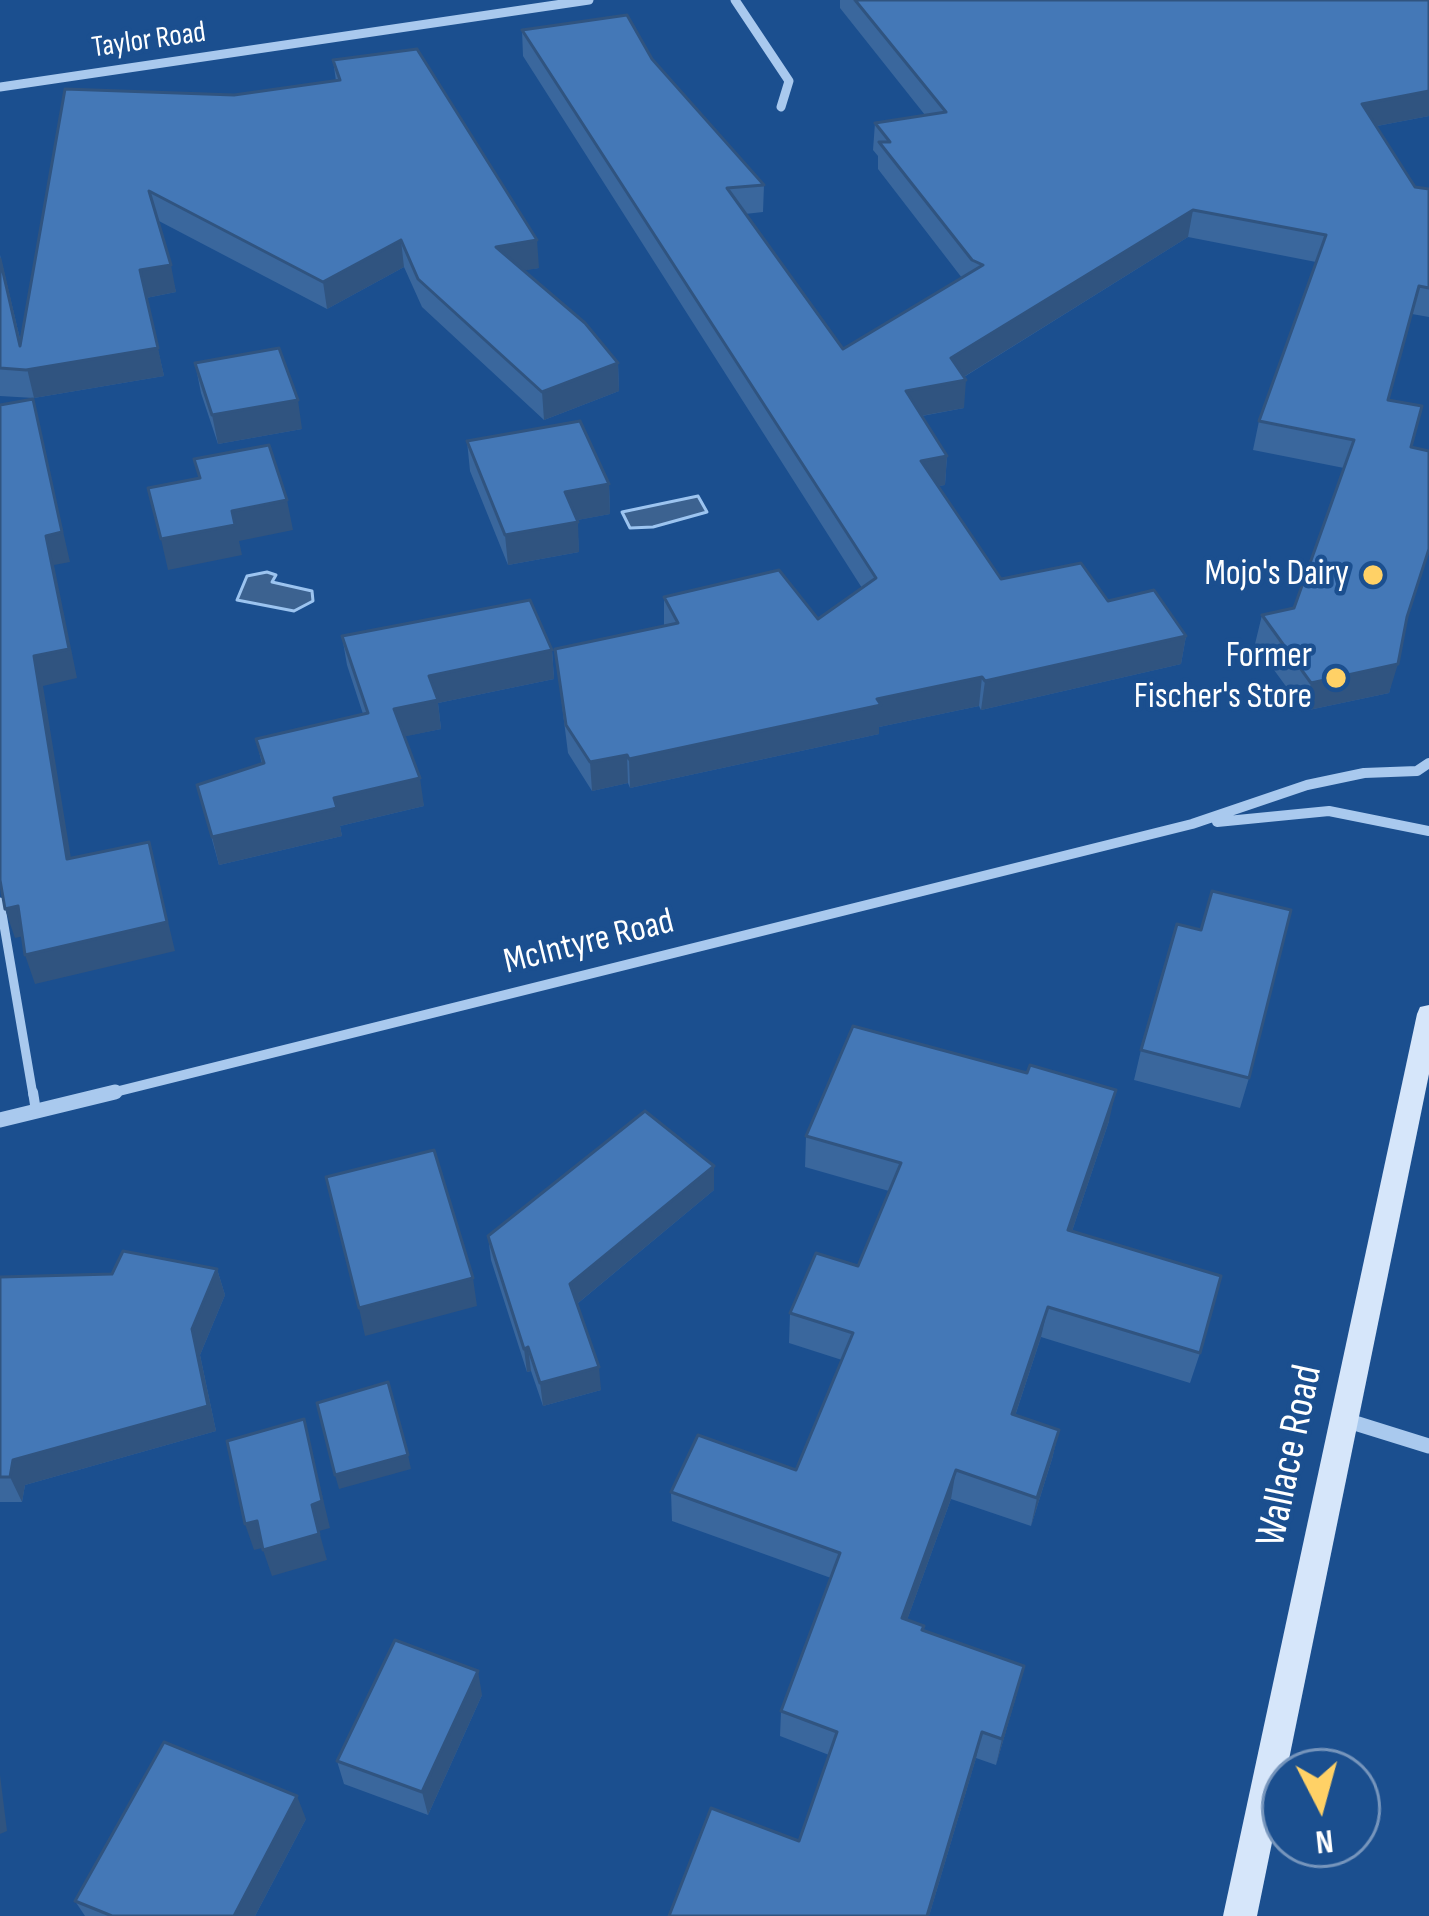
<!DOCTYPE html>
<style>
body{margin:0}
#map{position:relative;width:1429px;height:1916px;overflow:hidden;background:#1b4f8f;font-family:"Sofia Sans Condensed",sans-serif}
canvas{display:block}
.north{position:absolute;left:1261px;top:1748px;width:120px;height:120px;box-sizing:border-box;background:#1b4f8f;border:3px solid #7695bc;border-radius:50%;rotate:174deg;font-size:33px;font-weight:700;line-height:48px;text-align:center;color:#fff}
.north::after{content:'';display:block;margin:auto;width:42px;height:54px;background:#ffd166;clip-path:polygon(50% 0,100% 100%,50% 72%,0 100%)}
</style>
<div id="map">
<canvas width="1429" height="1916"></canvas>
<div class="north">N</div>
</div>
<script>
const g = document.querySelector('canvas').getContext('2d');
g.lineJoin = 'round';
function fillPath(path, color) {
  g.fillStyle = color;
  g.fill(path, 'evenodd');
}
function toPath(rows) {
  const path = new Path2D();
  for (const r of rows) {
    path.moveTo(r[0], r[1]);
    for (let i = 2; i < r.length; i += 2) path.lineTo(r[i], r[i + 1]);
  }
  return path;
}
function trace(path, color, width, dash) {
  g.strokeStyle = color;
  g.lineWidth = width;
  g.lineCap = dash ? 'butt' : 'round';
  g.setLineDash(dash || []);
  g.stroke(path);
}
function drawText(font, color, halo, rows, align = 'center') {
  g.font = font + ' "Sofia Sans Condensed",sans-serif';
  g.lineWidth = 9;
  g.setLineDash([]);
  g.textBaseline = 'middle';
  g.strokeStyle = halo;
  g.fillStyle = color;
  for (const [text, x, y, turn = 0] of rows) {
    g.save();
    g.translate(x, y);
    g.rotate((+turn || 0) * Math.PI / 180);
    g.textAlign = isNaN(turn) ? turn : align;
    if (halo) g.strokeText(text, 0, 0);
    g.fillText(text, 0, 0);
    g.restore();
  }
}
const water = toPath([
 [698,496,707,512,653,527,630,528,622,512,698,496],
 [267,572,276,575,272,582,312,591,313,601,294,611,237,600,247,576,267,572]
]);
fillPath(water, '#3c6290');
trace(water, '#9cc4f0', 3);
trace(toPath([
 [0,902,33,1095]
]), '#a9c9ee', 9);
trace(toPath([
 [33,1092,36,1111]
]), '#a9c9ee', 10);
trace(toPath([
 [735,0,789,81,781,107],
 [0,87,589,0]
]), '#a9c9ee', 9);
trace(toPath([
 [1217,822,1329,811,1429,831],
 [103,1095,1192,824,1307,785,1364,773,1417,771,1429,763]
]), '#a9c9ee', 10);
trace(toPath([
 [0,1120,115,1092],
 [1342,1419,1429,1446]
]), '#a9c9ee', 15);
fillPath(toPath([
 [1429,1005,1429,1074,1257,1916,1223,1916,1417,1014,1420,1007,1429,1005]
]), '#d6e6fa');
fillPath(toPath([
 [840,0,1429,0,1429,116,1377,126,1415,187,1429,189,1429,317,1412,314,1388,400,1411,447,1406,622,1389,693,1304,711,1255,644,1262,615,1294,608,1344,468,1253,450,1259,421,1316,262,1188,237,964,377,964,408,922,416,947,456,945,485,938,486,1001,579,1108,601,1186,636,1181,664,981,710,979,706,879,727,879,734,630,788,628,783,592,791,568,753,555,649,664,626,664,597,818,619,862,588,523,56,522,30,652,59,764,185,763,212,745,214,843,349,962,278,878,169,878,156,873,150,875,123,925,115,840,8],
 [333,60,539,268,523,270,618,363,619,391,544,420,422,307,404,267,327,309,157,220,176,292,146,298,164,376,34,398,0,396,0,255,21,343,234,95,336,81],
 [195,363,302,429,218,444,201,393],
 [467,441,609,484,610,514,577,520,579,552,508,565,470,471],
 [342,636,552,650,554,679,438,703,441,729,405,736,424,806,340,826,342,836,219,865,197,785,262,764,256,739,363,714,347,665],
 [1141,1050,1249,1078,1240,1108,1134,1080],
 [1109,1121,1072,1231,1200,1353,1190,1383,1041,1337,1015,1416,1059,1430,1052,1459,1031,1526,951,1499,907,1620,1017,1693,996,1765,976,1758,929,1916,669,1916,799,1841,829,1755,780,1736,781,1711,831,1578,672,1521,671,1492,796,1470,842,1360,789,1343,790,1313,858,1266,889,1191,805,1167,806,1136],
 [714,1190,577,1304,601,1390,543,1406,531,1371,527,1372,491,1260,488,1236],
 [217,1269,225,1295,200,1355,216,1431,25,1485,22,1502,0,1502,0,1277],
 [482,1695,428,1815,344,1784,337,1761],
 [306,1819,255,1916,85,1916,75,1901]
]), '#3a679d');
fillPath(toPath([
 [1429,91,1429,116,1356,130,1362,104],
 [1193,210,1188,237,957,381,966,380,964,408,904,419,906,391,951,358],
 [401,240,404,267,327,309,323,282],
 [537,240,539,268,499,275,496,247],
 [0,255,27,370,158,348,164,376,34,398],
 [171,265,176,292,146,298,140,270],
 [618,363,619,391,544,420,542,392],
 [33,399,70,562,54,565,77,678,43,686,76,889,67,859,34,656,46,536],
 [298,400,302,429,218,444,212,415],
 [947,456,945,485,918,490,921,461],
 [609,484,610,514,567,522,565,492],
 [287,500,293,530,239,541,242,555,168,570,161,539,232,511],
 [578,522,579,552,508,565,505,535],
 [1186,636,1181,664,981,710,985,681],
 [552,650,554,679,438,703,441,729,398,738,394,709,429,676],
 [1398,664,1389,693,1304,711,1311,683],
 [982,677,979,706,879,727,879,734,630,788,629,759,877,699],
 [627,755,628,783,592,791,590,762],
 [420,778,424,806,340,826,342,836,219,865,212,837,334,798],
 [149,842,175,951,35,984,25,955],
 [18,906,28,935,15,938,5,909],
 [1116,1090,1109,1121,1062,1261,1068,1230],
 [714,1166,714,1190,572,1308,570,1284],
 [217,1269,225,1295,200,1355,216,1431,25,1485,22,1502,10,1477,13,1460,192,1329],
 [473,1278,477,1306,365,1336,359,1308],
 [1048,1307,1041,1337,1006,1443,1012,1414],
 [528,1347,531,1371,527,1372,524,1349],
 [599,1367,601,1390,543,1406,540,1383],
 [304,1419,330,1528,319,1531,327,1560,272,1576,263,1550,312,1505],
 [1059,1430,1052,1459,1031,1526,1037,1498],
 [408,1455,411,1469,339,1489,335,1475],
 [956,1470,951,1499,898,1645,902,1618],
 [257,1521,266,1547,254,1550,245,1524],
 [1024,1666,1017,1693,996,1765,1002,1739],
 [478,1671,482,1695,428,1815,422,1792],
 [982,1732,976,1758,929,1916,927,1916],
 [0,1775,7,1831,0,1834],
 [297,1796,306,1819,255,1916,234,1916]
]), '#305480');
const building = toPath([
 [855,0,1429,0,1429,91,1362,104,1415,187,1429,189,1429,288,1419,286,1388,400,1422,406,1411,447,1429,451,1429,549,1407,617,1398,664,1311,683,1262,615,1294,608,1354,440,1259,421,1326,235,1193,210,951,358,966,380,906,391,947,456,921,461,1001,579,1081,563,1108,601,1154,590,1186,636,985,681,982,677,877,699,881,705,629,759,627,755,590,762,566,725,555,649,678,623,664,597,779,570,818,619,876,578,522,30,627,15,652,59,764,185,727,188,843,349,983,265,972,260,879,142,890,142,875,123,946,112,855,0],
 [417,49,537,240,496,247,585,323,618,363,542,392,418,279,401,240,323,282,149,191,171,265,140,270,158,348,26,370,0,368,0,259,20,346,65,89,234,95,340,80,333,60,417,49],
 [279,348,298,400,212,415,195,363,279,348],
 [33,399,62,532,46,536,69,649,34,656,67,859,149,842,167,922,25,955,18,906,5,909,0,880,0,405,33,399],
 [580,421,609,484,565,492,578,522,505,535,467,441,580,421],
 [269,445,287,500,232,511,235,525,161,539,148,488,200,478,194,459,269,445],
 [530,600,552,650,429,676,438,700,394,709,420,778,334,798,337,808,212,837,197,785,264,763,256,739,368,713,342,636,530,600],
 [1212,891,1291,910,1249,1078,1141,1050,1177,924,1201,930,1212,891],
 [853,1026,1027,1073,1030,1065,1116,1090,1068,1230,1221,1276,1200,1353,1048,1307,1012,1414,1059,1430,1037,1498,956,1470,902,1618,924,1626,922,1630,1024,1666,1002,1739,982,1732,927,1916,669,1916,711,1808,799,1841,837,1732,781,1711,840,1553,671,1492,698,1435,796,1470,853,1333,790,1313,816,1253,858,1266,901,1163,806,1136,853,1026],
 [645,1111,714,1166,570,1284,599,1367,540,1383,528,1347,524,1349,488,1236,645,1111],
 [434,1150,473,1278,359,1308,326,1177,434,1150],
 [123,1251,217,1269,192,1329,208,1406,13,1460,10,1477,0,1477,0,1277,112,1274,123,1251],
 [388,1382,408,1455,335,1475,317,1403,388,1382],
 [304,1419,322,1501,312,1505,319,1534,263,1550,257,1521,245,1524,227,1441,304,1419],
 [395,1640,478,1671,422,1792,337,1761,395,1640],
 [164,1742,297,1796,234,1916,112,1916,75,1901,164,1742]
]);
fillPath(building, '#4478b7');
trace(building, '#305480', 3);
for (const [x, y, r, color] of [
 [1373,575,12,"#ffd166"],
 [1336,678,12,"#ffd166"]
]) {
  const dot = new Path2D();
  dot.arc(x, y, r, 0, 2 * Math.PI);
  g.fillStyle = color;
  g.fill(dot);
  trace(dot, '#1b4f8f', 4.5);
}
drawText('30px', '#fff', '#1b4f8f', [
 ["Taylor Road",149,41,-8]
]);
drawText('36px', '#fff', '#1b4f8f', [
 ["Mojo's Dairy",1349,575],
 ["Former",1312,657],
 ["Fischer's Store",1312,698]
], 'right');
drawText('36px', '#fff', '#1b4f8f', [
 ["McIntyre Road",589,943,-14]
]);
drawText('42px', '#fff', '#1b4f8f', [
 ["Wallace Road",1291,1456,-78]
]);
</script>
